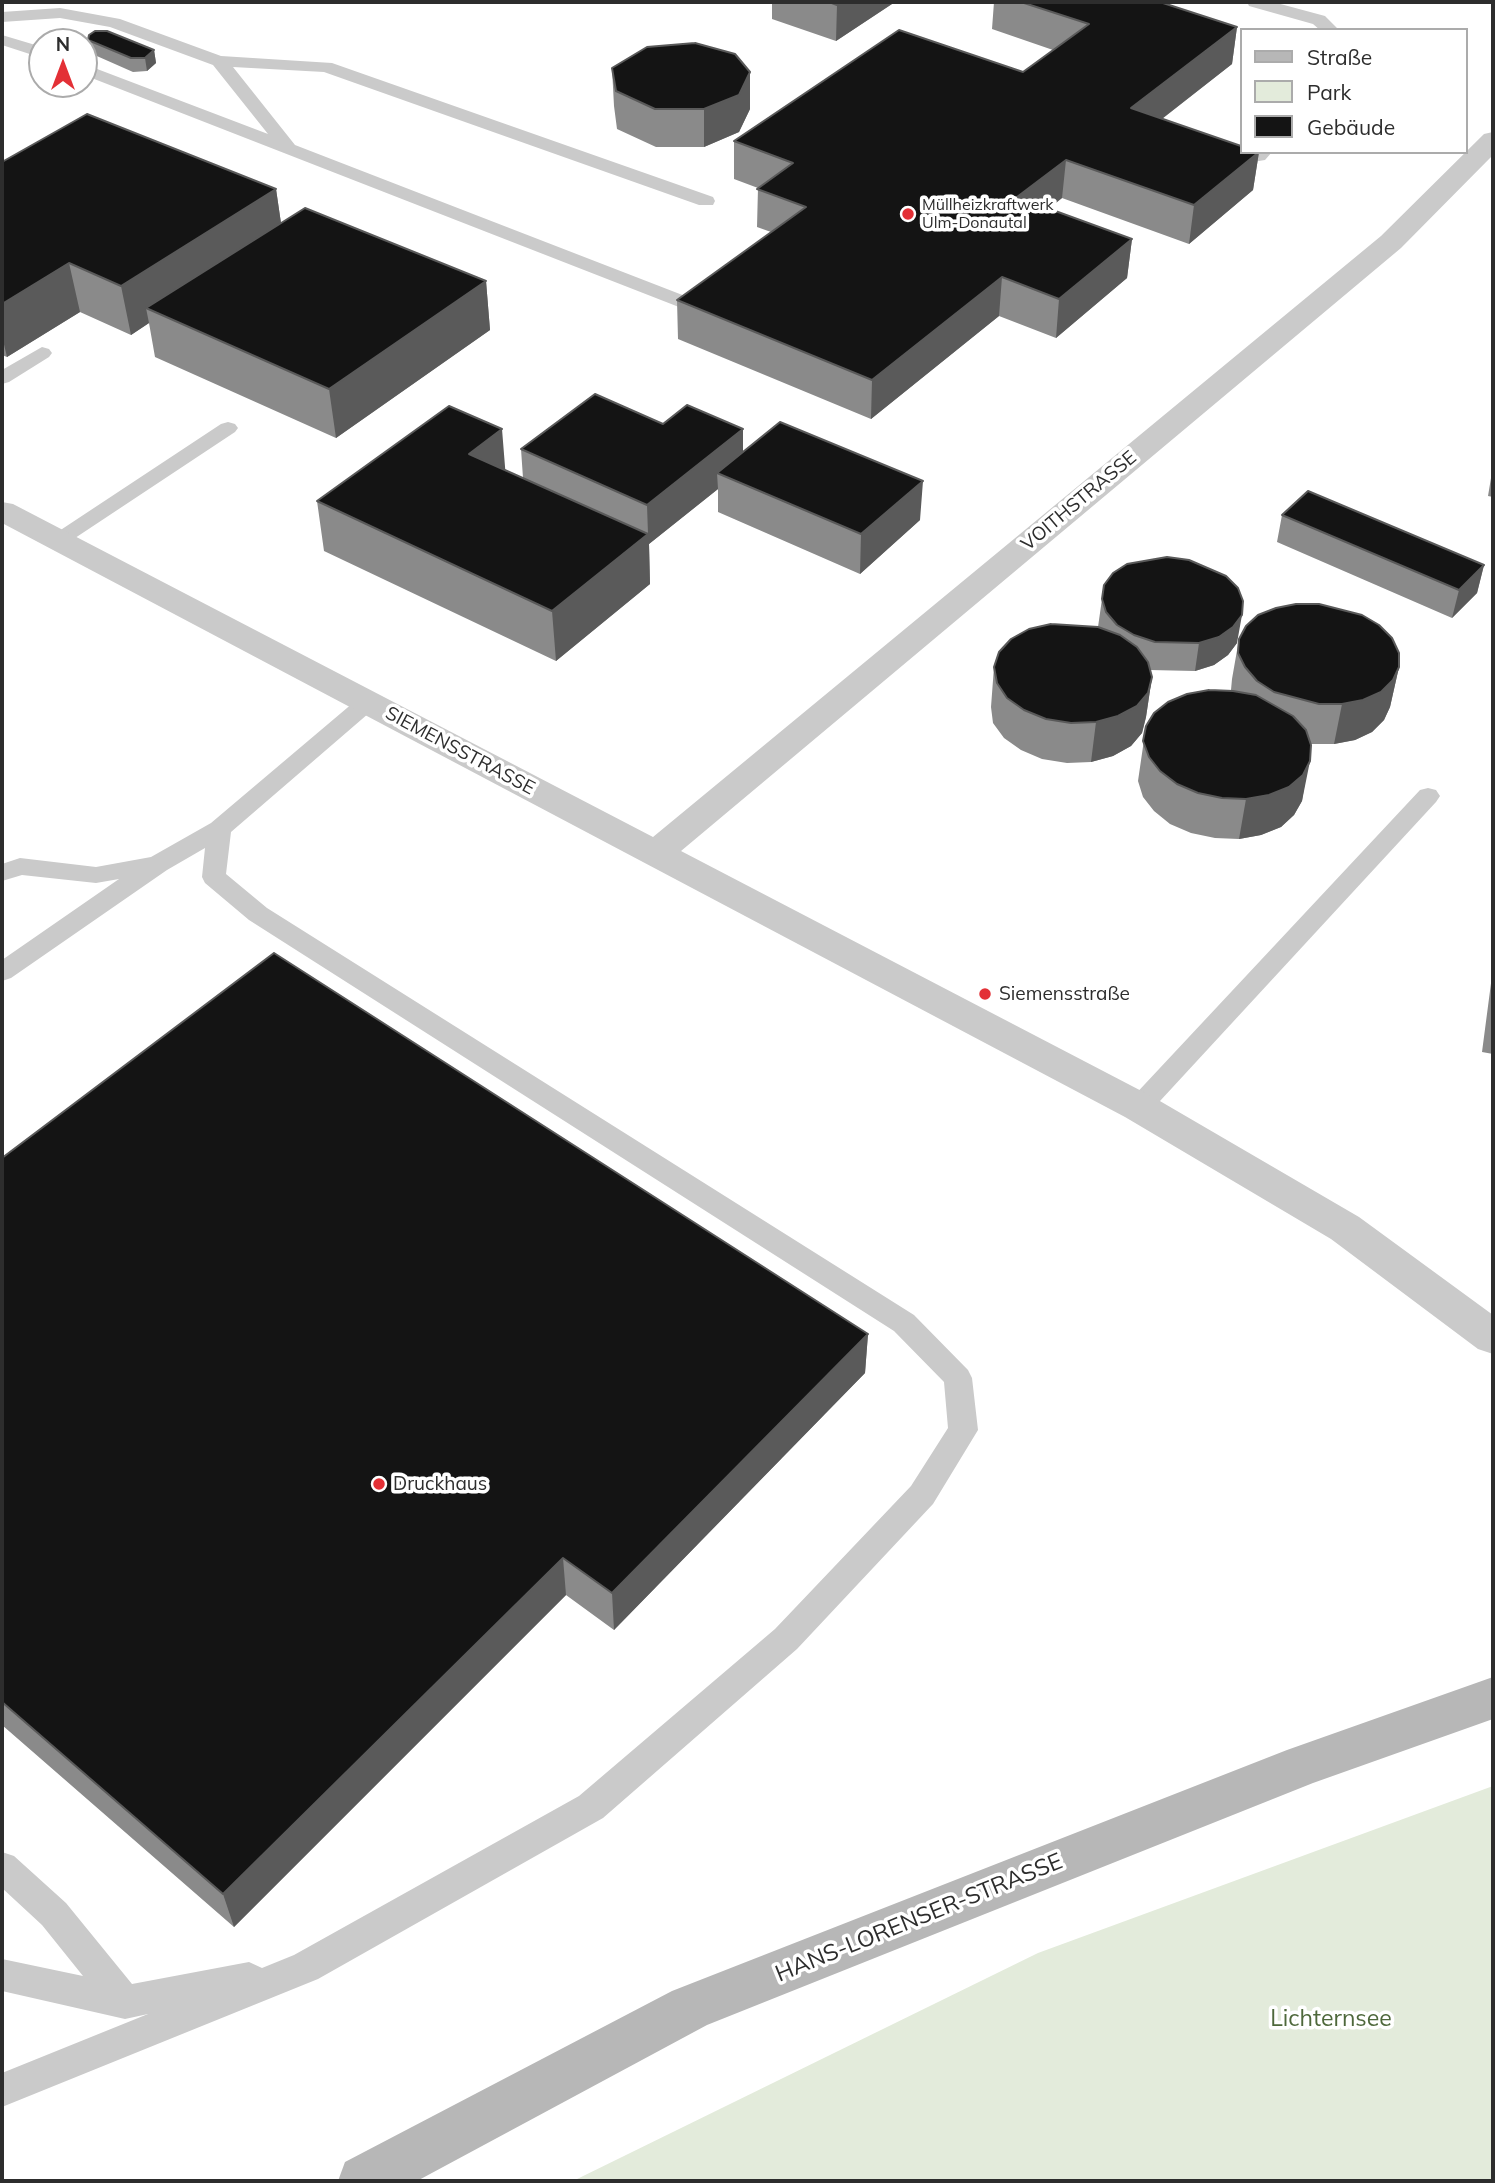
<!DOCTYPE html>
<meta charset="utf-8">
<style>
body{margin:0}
#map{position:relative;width:1495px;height:2183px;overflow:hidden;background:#fff;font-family:Mulish,sans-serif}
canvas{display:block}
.frame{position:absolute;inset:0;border:4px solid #2d2d2d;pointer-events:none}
.legend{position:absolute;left:1240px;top:28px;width:228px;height:126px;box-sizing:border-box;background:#fff;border:2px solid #ababab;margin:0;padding:9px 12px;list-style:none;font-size:21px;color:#2d2d2d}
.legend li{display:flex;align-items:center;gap:14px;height:35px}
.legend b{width:35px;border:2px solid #ababab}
.north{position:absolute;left:28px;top:28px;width:70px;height:70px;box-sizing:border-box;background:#fff;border:2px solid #ababab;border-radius:50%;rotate:0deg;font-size:19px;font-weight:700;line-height:28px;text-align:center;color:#2d2d2d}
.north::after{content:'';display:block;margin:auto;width:24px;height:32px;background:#e33036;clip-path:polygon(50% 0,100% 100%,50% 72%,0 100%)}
</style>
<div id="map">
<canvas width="1495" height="2183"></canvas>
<div class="frame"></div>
<ul class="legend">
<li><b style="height:9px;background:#b7b7b7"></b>Straße</li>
<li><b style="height:19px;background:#e3ebdb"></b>Park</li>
<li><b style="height:19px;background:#141414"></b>Gebäude</li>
</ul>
<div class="north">N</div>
</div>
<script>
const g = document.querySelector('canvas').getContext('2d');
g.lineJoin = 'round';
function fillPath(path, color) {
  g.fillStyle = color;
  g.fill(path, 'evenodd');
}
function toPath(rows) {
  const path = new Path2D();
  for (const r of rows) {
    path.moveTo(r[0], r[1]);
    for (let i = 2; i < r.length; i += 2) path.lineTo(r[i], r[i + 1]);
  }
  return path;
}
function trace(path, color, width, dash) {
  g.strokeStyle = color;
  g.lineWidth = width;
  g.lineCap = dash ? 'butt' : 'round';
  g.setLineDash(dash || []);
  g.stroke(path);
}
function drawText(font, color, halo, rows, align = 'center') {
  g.font = font + ' Mulish,sans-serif';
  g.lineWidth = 7;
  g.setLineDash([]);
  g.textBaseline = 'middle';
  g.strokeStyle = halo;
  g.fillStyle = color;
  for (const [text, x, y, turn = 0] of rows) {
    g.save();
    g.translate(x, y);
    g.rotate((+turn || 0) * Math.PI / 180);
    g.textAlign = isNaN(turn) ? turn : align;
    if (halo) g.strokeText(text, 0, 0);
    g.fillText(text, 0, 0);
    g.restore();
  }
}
fillPath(toPath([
 [1493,1786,1493,2181,573,2181,1038,1953]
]), '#e3ebdb');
fillPath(toPath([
 [1247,2,1273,2,1325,16,1339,30,1320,30,1313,24,1249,6,1247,2],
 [60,8,120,19,221,56,332,63,713,197,715,201,713,205,699,205,324,72,233,67,295,145,716,308,719,312,709,318,702,316,84,75,84,64,268,134,213,65,110,27,60,18,2,22,2,12,60,8],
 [2,35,42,47,42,58,2,45,2,35],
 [1253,152,1272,152,1265,160,1259,161,1253,160,1250,156,1253,152],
 [42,347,49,349,52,353,49,357,9,382,2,384,2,370,42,347],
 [228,422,235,424,238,428,235,432,66,544,50,544,47,539,221,424,228,422],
 [368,695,376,697,379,702,376,707,231,832,226,874,267,908,914,1315,968,1370,972,1378,978,1430,933,1504,797,1649,603,1818,318,1979,2,2107,2,2073,148,2014,125,2019,2,1991,2,1959,83,1976,42,1925,2,1888,2,1852,14,1856,66,1903,132,1984,249,1962,262,1968,294,1955,579,1796,775,1629,911,1486,948,1428,944,1382,894,1331,249,920,205,883,202,877,205,848,167,870,11,978,2,981,2,960,119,879,96,883,22,875,2,881,2,864,20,858,96,867,151,857,211,823,360,697,368,695],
 [1428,788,1436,790,1440,796,1436,802,1148,1114,1139,1117,1130,1114,1126,1107,1130,1100,1420,790,1428,788]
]), '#cacaca');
fillPath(toPath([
 [1493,132,1493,155,1401,248,681,851,1153,1097,1359,1217,1493,1315,1493,1354,1478,1349,1331,1239,1125,1117,2,523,2,502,13,504,653,837,1381,236,1484,134,1493,132]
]), '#cacaca');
fillPath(toPath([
 [1493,1677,1493,1719,1313,1783,707,2025,417,2181,338,2181,345,2162,672,1991,1287,1750,1493,1677]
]), '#b7b7b7');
fillPath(toPath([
 [772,2,895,2,836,41,772,19],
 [994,2,1121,2,1237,27,1232,64,1162,119,1259,152,1253,190,1189,244,1062,198,1049,209,1132,239,1127,278,1056,338,999,316,871,419,678,339,677,300,771,232,757,227,758,188,734,179,734,141,1023,72,1053,50,992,29],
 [88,40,154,50,156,63,147,71,133,72,90,53],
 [612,68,750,109,739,132,704,147,656,147,617,129,614,106],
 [2,162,276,189,281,223,486,281,490,330,336,438,155,357,149,323,131,335,80,312,7,357,2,355],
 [663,424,743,429,743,452,920,520,860,574,718,512,718,489,649,544,650,584,556,661,324,551,317,501,506,470,523,478,521,449],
 [1493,466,1493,497,1488,496],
 [1282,515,1484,565,1477,593,1452,618,1277,542],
 [1102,599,1237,643,1228,655,1214,665,1195,671,1150,670,1152,677,1146,717,1142,733,1131,746,1113,756,1091,762,1067,763,1042,759,1021,750,1004,738,993,723,991,707,994,667,1098,627],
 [1239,639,1399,667,1390,707,1384,720,1372,732,1355,740,1334,744,1311,744,1302,801,1294,815,1281,827,1261,835,1239,839,1215,838,1191,833,1170,824,1154,811,1143,797,1138,781,1146,726,1231,690,1232,679],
 [1493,968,1493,1054,1482,1052],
 [2,1158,868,1334,865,1373,614,1630,566,1595,234,1927,2,1725]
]), '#8a8a8a');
fillPath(toPath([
 [841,2,895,2,836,41,837,5],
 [1237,27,1232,64,1127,146,1131,108],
 [154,50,156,63,147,71,145,58],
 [750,72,750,109,739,132,704,147,704,109],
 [1259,152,1253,190,1189,244,1194,205],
 [1066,160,1062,198,1014,235,1017,197],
 [276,189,283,237,146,308,149,323,131,335,121,286],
 [1132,239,1127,278,1056,338,1059,299],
 [69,263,80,312,7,357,2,336,2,304],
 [1002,277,999,316,871,419,872,380],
 [486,281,490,330,336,438,329,389],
 [502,429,506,479,469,454],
 [743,429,743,469,717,473,718,489,649,544,650,584,556,661,552,611,648,534,647,505],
 [923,481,920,520,860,574,861,534],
 [1484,565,1477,593,1452,618,1459,590],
 [1242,615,1237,643,1228,655,1214,665,1195,671,1199,643],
 [1399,667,1390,707,1384,720,1372,732,1355,740,1334,744,1342,704],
 [1152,677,1146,717,1142,733,1131,746,1113,756,1091,762,1096,722],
 [1310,761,1302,801,1294,815,1281,827,1261,835,1239,839,1246,799],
 [868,1334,865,1373,614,1630,612,1593],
 [563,1558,566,1595,234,1927,223,1894]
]), '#5a5a5a');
const building = toPath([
 [829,2,841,2,837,5,829,2],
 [1021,2,1160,2,1237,27,1131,108,1241,146,1241,152,1259,152,1194,205,1066,160,1017,197,1132,239,1059,299,1002,277,872,380,677,300,806,207,757,189,793,163,734,141,899,30,1023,72,1089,24,1021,2],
 [95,31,107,31,154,50,145,58,131,58,88,40,89,35,95,31],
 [695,43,735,54,750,72,739,95,704,109,655,109,616,91,612,68,647,47,695,43],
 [87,114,276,189,121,286,69,263,2,304,2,162,87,114],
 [305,208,486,281,329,389,146,308,305,208],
 [595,394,663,424,687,405,743,429,647,505,521,449,595,394],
 [449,406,502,429,469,454,648,534,552,611,317,501,449,406],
 [780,422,923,481,861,534,717,473,780,422],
 [1308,491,1484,565,1459,590,1282,515,1308,491],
 [1167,557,1189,560,1226,576,1238,588,1243,601,1242,615,1233,627,1219,637,1199,643,1155,642,1134,635,1117,625,1106,612,1102,599,1104,585,1113,573,1127,564,1167,557],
 [1296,604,1319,604,1362,615,1379,625,1392,638,1399,653,1399,667,1393,680,1381,692,1363,700,1342,704,1319,704,1274,692,1257,681,1245,667,1238,653,1239,639,1246,626,1258,615,1276,608,1296,604],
 [1051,624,1098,627,1120,635,1137,647,1148,662,1152,677,1148,693,1137,706,1118,716,1096,722,1071,723,1046,719,1024,710,1007,698,997,683,994,667,999,652,1011,639,1029,629,1051,624],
 [1209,690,1233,691,1256,695,1293,716,1306,730,1311,745,1310,761,1303,775,1289,787,1269,795,1246,799,1222,798,1198,793,1177,784,1160,771,1149,757,1143,741,1146,726,1154,713,1168,702,1187,694,1209,690],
 [274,953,868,1334,612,1593,563,1558,223,1894,2,1702,2,1158,274,953]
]);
fillPath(building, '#141414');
trace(building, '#5a5a5a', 2);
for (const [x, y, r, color] of [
 [908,214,7,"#e33036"],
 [985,994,7,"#e33036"],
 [379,1484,7,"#e33036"]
]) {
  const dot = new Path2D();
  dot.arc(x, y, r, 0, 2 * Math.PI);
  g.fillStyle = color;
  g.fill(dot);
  trace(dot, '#fff', 2.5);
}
drawText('16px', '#2d2d2d', '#fff', [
 ["Müllheizkraftwerk",922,205],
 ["Ulm-Donautal",922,223]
], 'left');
drawText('19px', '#2d2d2d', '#fff', [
 ["VOITHSTRASSE",1079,501,-40],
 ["SIEMENSSTRASSE",460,751,28]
]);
drawText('19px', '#2d2d2d', '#fff', [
 ["Siemensstraße",999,994],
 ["Druckhaus",393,1484]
], 'left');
drawText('23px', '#2d2d2d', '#fff', [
 ["HANS-LORENSER-STRASSE",919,1918,-22]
]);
drawText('23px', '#4e683b', '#fff', [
 ["Lichternsee",1331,2019]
]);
</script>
